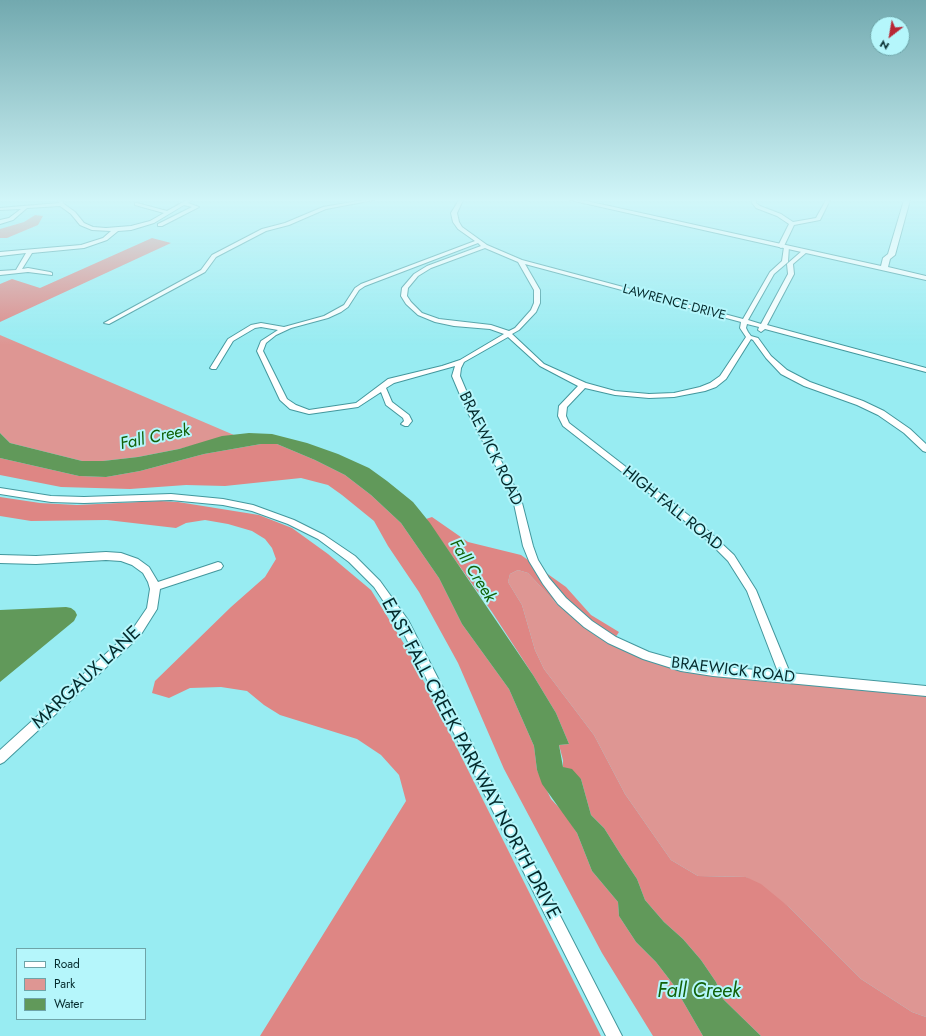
<!DOCTYPE html>
<style>
body{margin:0}
#map{position:relative;width:926px;height:1036px;overflow:hidden;background:#98ecf2;font-family:Jost,sans-serif}
canvas{display:block}
.legend{position:absolute;left:16px;top:948px;width:130px;height:72px;box-sizing:border-box;background:#b5f6fb;border:1px solid #6ea4a8;margin:0;padding:5px 7px;list-style:none;font-size:12px;color:#042a2c}
.legend li{display:flex;align-items:center;gap:8px;height:20px}
.legend b{width:20px;border:1px solid #6ea4a8}
.north{position:absolute;left:870px;top:16px;width:40px;height:40px;box-sizing:border-box;background:#b5f6fb;border:1px solid #6ea4a8;border-radius:50%;rotate:211deg;font-size:11px;font-weight:700;line-height:16px;text-align:center;color:#042a2c}
.north::after{content:'';display:block;margin:auto;width:14px;height:18px;background:#b82735;clip-path:polygon(50% 0,100% 100%,50% 72%,0 100%)}
</style>
<div id="map">
<canvas width="926" height="1036"></canvas>
<ul class="legend">
<li><b style="height:5px;background:#fff"></b>Road</li>
<li><b style="height:11px;background:#de9693"></b>Park</li>
<li><b style="height:11px;background:#61995a"></b>Water</li>
</ul>
<div class="north">N</div>
</div>
<script>
const g = document.querySelector('canvas').getContext('2d');
g.lineJoin = 'round';
function fillPath(path, color) {
  g.fillStyle = color;
  g.fill(path, 'evenodd');
}
function toPath(rows) {
  const path = new Path2D();
  for (const r of rows) {
    path.moveTo(r[0], r[1]);
    for (let i = 2; i < r.length; i += 2) path.lineTo(r[i], r[i + 1]);
  }
  return path;
}
function trace(path, color, width, dash) {
  g.strokeStyle = color;
  g.lineWidth = width;
  g.lineCap = dash ? 'butt' : 'round';
  g.setLineDash(dash || []);
  g.stroke(path);
}
function drawText(font, color, halo, rows, align = 'center') {
  g.font = font + ' Jost,sans-serif';
  g.lineWidth = 4;
  g.setLineDash([]);
  g.textBaseline = 'middle';
  g.strokeStyle = halo;
  g.fillStyle = color;
  for (const [text, x, y, turn = 0] of rows) {
    g.save();
    g.translate(x, y);
    g.rotate((+turn || 0) * Math.PI / 180);
    g.textAlign = isNaN(turn) ? turn : align;
    if (halo) g.strokeText(text, 0, 0);
    g.fillText(text, 0, 0);
    g.restore();
  }
}
fillPath(toPath([
 [0,335,234,435,179,449,138,457,103,461,82,461,10,443,0,433],
 [518,570,528,573,555,602,597,637,640,658,926,696,926,1017,912,1012,861,979,789,907,746,877,698,876,671,860,625,794,594,735,544,669,535,650,522,605,508,582,510,574]
]), '#de9693');
fillPath(toPath([
 [35,215,43,216,38,225,7,238,0,238,0,229,24,222],
 [152,238,171,243,0,322,0,284,12,279,40,288],
 [261,444,277,444,315,460,345,475,371,495,401,523,439,578,462,624,509,689,534,746,537,770,551,799,564,813,577,833,592,871,618,902,619,916,636,942,656,962,673,984,703,1036,653,1036,602,953,504,769,458,663,419,592,388,546,374,521,342,495,328,485,301,478,225,486,186,485,130,489,61,487,0,475,0,458,79,476,106,477,140,471,204,454],
 [0,497,40,503,77,505,161,501,178,502,259,515,292,528,328,554,371,590,409,652,601,1036,260,1036,406,801,399,775,381,755,357,739,280,715,264,705,247,691,221,687,190,688,169,698,152,693,155,681,231,607,265,577,276,559,272,548,265,539,252,531,228,524,205,520,186,523,176,528,107,520,31,521,0,516],
 [432,517,468,542,521,555,566,587,591,615,619,632,611,644,597,637,555,602,528,573,518,570,510,574,508,582,522,605,535,650,544,669,594,735,625,794,671,860,698,876,746,877,761,884,789,907,861,979,912,1012,926,1017,926,1036,761,1036,723,999,716,982,701,960,683,939,664,922,645,900,637,879,621,855,604,828,591,815,581,779,563,767,563,760,559,745,569,744,556,713,533,675,492,612,426,519]
]), '#de8684');
fillPath(toPath([
 [0,433,10,443,82,461,103,461,138,457,179,449,222,436,249,433,272,434,307,443,338,454,369,468,387,481,413,502,430,523,533,675,556,713,569,744,559,745,563,767,572,769,581,779,591,815,604,828,621,855,637,879,645,900,664,922,683,939,701,960,716,982,723,999,761,1036,703,1036,673,984,656,962,636,942,619,916,618,902,592,871,577,833,542,784,537,770,534,746,509,689,462,624,439,578,401,523,371,495,345,475,315,460,277,444,261,444,204,454,140,471,106,477,79,476,0,458],
 [66,607,71,608,75,611,77,615,74,621,0,682,0,610]
]), '#61995a');
const minor = toPath([
 [58,200,62,200,64,204,75,212,84,223,93,227,106,228,131,226,150,221,164,213,135,205,135,203,137,203,167,211,187,200,192,200,188,203,199,207,162,226,158,226,158,224,192,207,184,205,154,223,131,230,118,231,107,240,84,248,32,253,22,269,28,268,50,272,52,273,52,275,28,272,0,275,0,271,16,270,26,253,0,256,0,252,81,245,103,238,111,231,92,230,80,225,71,214,60,206,27,208,13,220,0,224,0,220,9,218,21,209,0,210,0,208,59,203,58,200],
 [364,200,374,200,326,209,289,225,266,231,216,257,205,272,109,324,104,323,201,270,212,255,262,229,285,223,323,207,364,200],
 [459,200,463,200,457,213,459,222,462,227,487,245,522,260,743,319,770,272,782,261,784,247,789,246,788,262,774,274,748,320,761,324,788,274,787,264,803,250,807,250,807,252,793,264,794,274,767,325,926,368,926,372,765,329,761,332,758,330,759,327,747,324,746,328,748,332,751,336,758,338,771,356,787,370,810,382,863,401,884,411,910,429,926,444,926,452,923,451,904,433,878,415,857,405,804,386,781,374,766,358,753,340,751,339,726,379,716,387,705,391,674,397,649,398,615,395,585,388,567,407,566,416,569,423,705,528,734,555,756,590,790,673,926,686,926,696,713,676,681,671,643,659,608,643,584,627,558,604,543,584,529,561,523,546,513,499,466,409,452,376,455,366,394,383,386,388,392,402,409,415,412,421,408,426,405,426,401,424,404,421,403,418,386,405,381,392,358,407,309,414,290,409,280,400,257,351,261,341,278,330,261,327,255,328,233,341,216,369,212,369,210,368,228,339,251,325,261,323,284,327,324,316,344,305,355,288,361,284,475,241,458,229,453,222,451,213,459,200],
 [478,243,481,246,427,266,414,274,402,288,401,296,406,304,418,315,435,322,454,326,490,329,504,334,460,360,442,366,388,379,356,403,309,410,296,405,287,399,263,351,266,343,276,335,291,328,328,318,341,312,348,307,359,290,365,286,478,243],
 [485,248,518,262,534,290,534,303,531,310,515,328,509,331,491,325,439,319,422,313,411,302,407,296,408,288,418,276,431,268,485,248],
 [525,264,741,322,740,328,746,337,720,376,710,383,700,387,674,393,649,394,615,391,586,383,544,364,512,334,519,330,536,312,540,303,540,290,525,264],
 [508,337,540,366,578,386,559,406,558,416,563,426,699,532,728,561,747,591,778,672,713,666,681,661,649,652,616,637,592,621,566,598,549,578,538,560,533,546,521,499,474,409,460,376,461,368,464,362,508,337],
 [752,200,756,200,756,203,760,206,781,214,793,222,816,218,826,200,830,200,820,220,794,225,784,246,781,248,778,246,789,224,777,216,756,208,752,203,752,200],
 [0,488,51,496,84,497,171,494,223,499,253,505,294,520,324,535,355,556,380,581,408,620,622,1036,606,1036,400,626,374,587,349,562,318,539,288,524,252,511,223,505,171,500,84,503,51,502,0,494,0,488],
 [106,552,121,553,138,559,149,567,158,582,218,562,221,563,223,566,221,569,160,589,157,609,140,636,4,762,0,764,0,750,132,630,147,608,150,589,148,582,143,573,132,565,121,561,106,560,36,564,0,563,0,555,36,556,106,552]
]);
const major = toPath([
 [570,200,582,200,881,266,883,258,888,254,904,200,910,200,895,255,890,259,888,267,926,276,926,280,570,200]
]);
trace(minor, '#43979d', 2);
trace(major, '#43979d', 2);
fillPath(minor, '#fff');
fillPath(major, '#fff');
const sky = g.createLinearGradient(0, 0, 0, 345);
sky.addColorStop(0, '#72a9af');
sky.addColorStop(0.58, '#d1f6f9');
sky.addColorStop(1, '#d1f6f900');
g.fillStyle = sky;
g.fillRect(0, 0, 926, 345);
drawText('13px', '#042a2c', '#b5f6fb', [
 ["LAWRENCE DRIVE",674,303,15]
]);
drawText('16px', '#042a2c', '#b5f6fb', [
 ["BRAEWICK ROAD",490,449,64],
 ["HIGH FALL ROAD",672,509,39],
 ["BRAEWICK ROAD",733,671,7]
]);
drawText('italic 17px', '#126209', '#b5f6fb', [
 ["Fall Creek",155,438,-12],
 ["Fall Creek",472,571,58]
]);
drawText('19px', '#042a2c', '#b5f6fb', [
 ["MARGAUX LANE",87,678,-43],
 ["EAST FALL CREEK PARKWAY NORTH DRIVE",470,759,62]
]);
drawText('italic 20px', '#126209', '#b5f6fb', [
 ["Fall Creek",699,992]
]);
</script>
